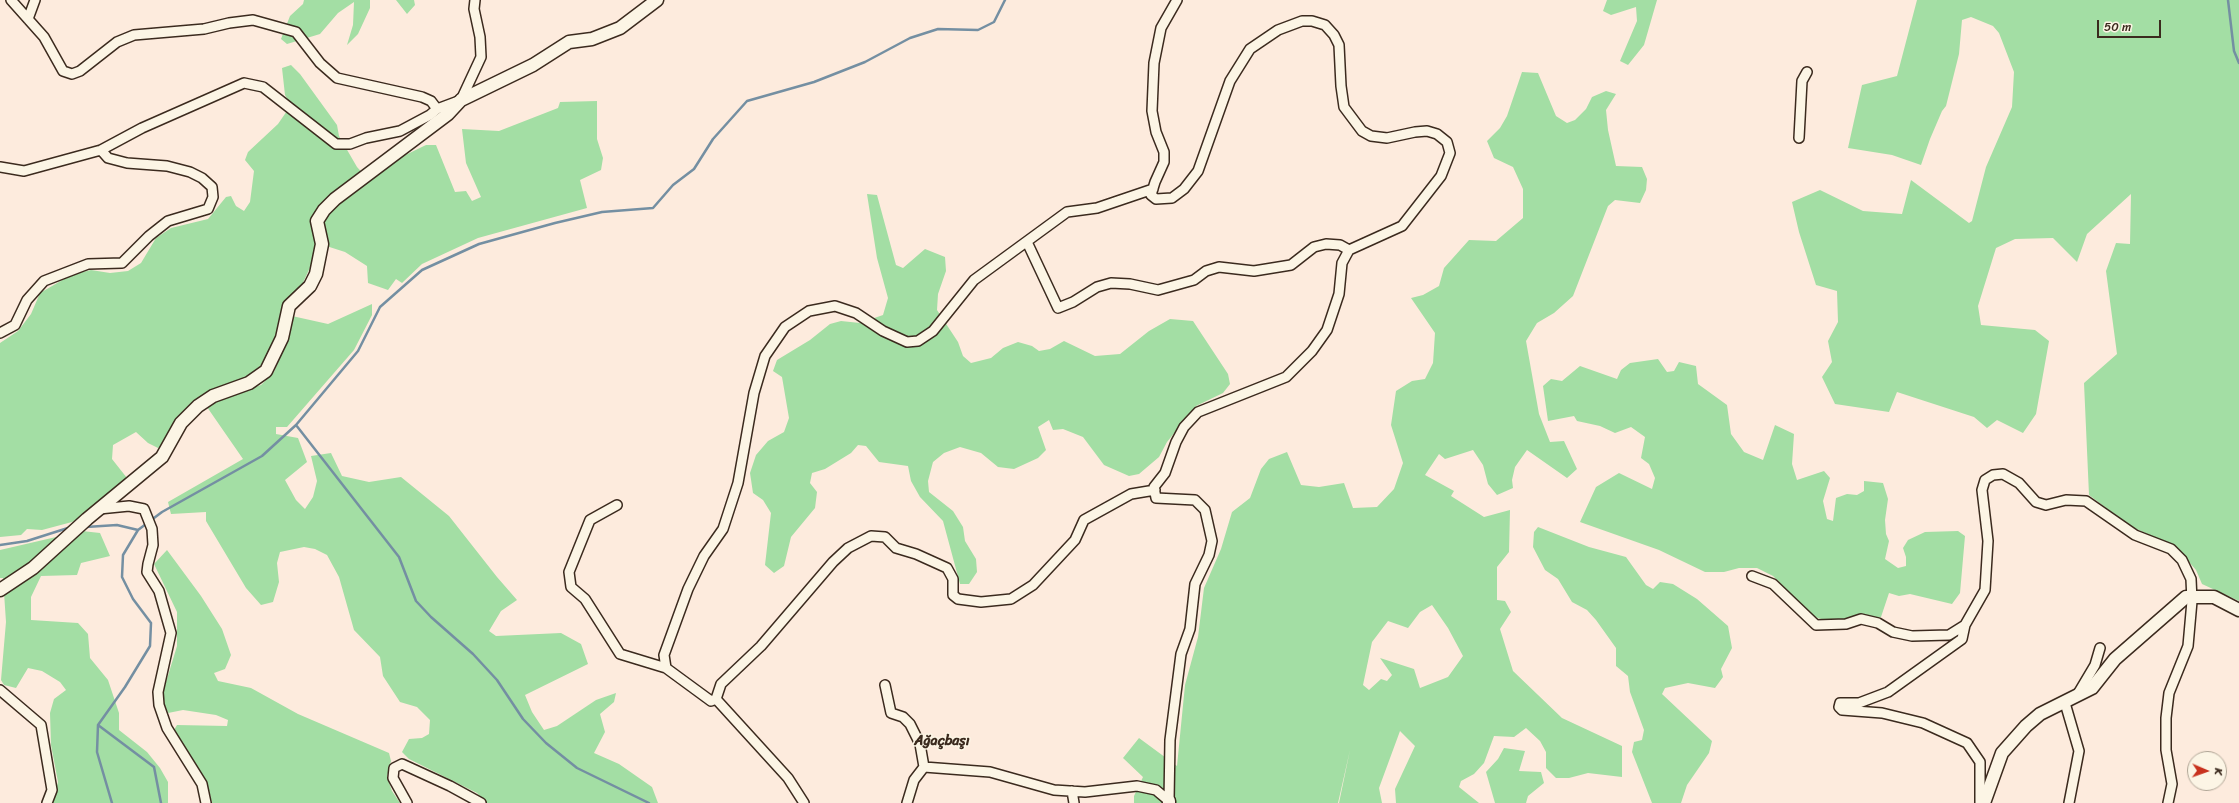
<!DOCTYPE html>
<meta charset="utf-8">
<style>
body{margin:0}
#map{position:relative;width:2239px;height:803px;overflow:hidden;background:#fdebdd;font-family:Sriracha,sans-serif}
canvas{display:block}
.north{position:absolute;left:2187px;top:751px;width:40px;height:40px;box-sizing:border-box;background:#fcf5e5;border:1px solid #afa495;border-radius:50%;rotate:92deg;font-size:11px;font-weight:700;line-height:16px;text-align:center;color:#3b2a1e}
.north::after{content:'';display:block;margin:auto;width:14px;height:18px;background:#c8321e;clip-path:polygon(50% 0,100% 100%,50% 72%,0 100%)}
.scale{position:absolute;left:2097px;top:20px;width:64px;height:18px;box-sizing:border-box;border:2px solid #3b2a1e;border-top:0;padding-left:5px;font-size:12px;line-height:14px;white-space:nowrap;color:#3b2a1e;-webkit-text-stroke:3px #fcf5e5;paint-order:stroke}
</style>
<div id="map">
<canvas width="2239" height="803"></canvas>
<div class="north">K</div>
<div class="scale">50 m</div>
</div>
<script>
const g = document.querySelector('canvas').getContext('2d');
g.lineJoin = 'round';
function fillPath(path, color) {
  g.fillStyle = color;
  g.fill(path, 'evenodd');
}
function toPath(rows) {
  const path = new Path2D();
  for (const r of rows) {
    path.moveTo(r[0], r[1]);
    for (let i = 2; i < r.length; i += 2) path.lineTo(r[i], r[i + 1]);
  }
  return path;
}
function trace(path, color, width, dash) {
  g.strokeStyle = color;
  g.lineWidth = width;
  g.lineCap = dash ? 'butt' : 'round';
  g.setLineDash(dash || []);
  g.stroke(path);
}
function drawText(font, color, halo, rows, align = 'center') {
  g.font = font + ' Sriracha,sans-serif';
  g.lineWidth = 3;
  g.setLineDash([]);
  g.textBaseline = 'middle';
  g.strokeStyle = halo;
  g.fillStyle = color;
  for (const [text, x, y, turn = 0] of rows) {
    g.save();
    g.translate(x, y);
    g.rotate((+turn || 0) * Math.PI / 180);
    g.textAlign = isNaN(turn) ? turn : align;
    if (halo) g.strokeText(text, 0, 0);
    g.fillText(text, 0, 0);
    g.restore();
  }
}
fillPath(toPath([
 [304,0,370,0,370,8,358,34,347,45,353,25,354,2,338,13,320,34,287,44,281,39,290,16,303,4],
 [396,0,414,0,415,5,407,14],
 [1607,0,1657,0,1644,45,1628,65,1620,61,1637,21,1636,7,1611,15,1603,11],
 [1917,0,2239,0,2239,601,2202,584,2196,570,2176,547,2130,526,2089,495,2084,383,2117,354,2106,271,2116,243,2130,244,2131,194,2087,234,2077,262,2053,238,2015,239,1996,248,1978,306,1981,325,2035,330,2049,341,2036,414,2023,433,1997,420,1987,428,1974,417,1897,392,1889,412,1835,404,1822,377,1832,362,1828,341,1838,322,1837,291,1816,285,1799,232,1792,202,1820,190,1863,211,1902,214,1911,180,1969,223,1972,221,1986,167,2012,107,2014,72,1999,33,1993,26,1971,17,1962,20,1959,54,1946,106,1942,111,1930,139,1921,165,1892,155,1848,148,1862,85,1897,76],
 [291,65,300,74,337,125,339,136,357,167,367,178,391,162,426,145,436,145,455,192,466,191,472,201,481,197,466,163,462,129,499,131,558,108,560,102,597,101,597,139,603,158,601,170,580,180,587,208,478,238,422,264,402,283,396,279,388,290,368,283,367,266,345,252,317,243,313,261,301,287,280,318,271,353,250,378,195,401,175,423,166,444,158,448,148,443,136,432,113,445,112,459,127,478,88,513,72,522,42,530,27,529,21,535,0,537,0,343,18,331,31,314,40,293,71,275,91,270,110,273,128,271,141,263,156,238,171,228,208,219,226,197,231,196,236,206,244,211,250,202,254,171,245,160,248,152,278,124,291,105,285,95,282,68],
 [1522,72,1538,73,1556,116,1567,123,1575,120,1586,109,1592,97,1606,91,1616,94,1606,110,1608,130,1616,166,1642,167,1647,179,1646,190,1640,203,1615,200,1608,206,1573,296,1554,313,1537,323,1526,341,1539,414,1550,442,1564,441,1577,469,1567,478,1527,450,1515,467,1512,480,1513,488,1497,495,1488,484,1483,465,1473,450,1445,459,1439,454,1425,475,1454,491,1451,496,1484,517,1510,510,1509,552,1497,567,1497,600,1505,601,1511,612,1500,629,1513,671,1562,718,1622,746,1622,777,1588,773,1569,778,1556,778,1546,768,1546,752,1540,741,1526,728,1514,737,1494,736,1484,763,1474,774,1461,781,1459,787,1479,803,1396,803,1395,789,1415,746,1400,731,1379,788,1382,803,1339,803,1350,750,1338,803,1134,803,1134,796,1143,777,1123,758,1139,738,1177,766,1185,685,1198,637,1204,588,1221,549,1232,512,1250,498,1261,469,1269,459,1287,452,1301,485,1319,487,1344,483,1353,508,1377,507,1394,489,1403,463,1391,425,1396,391,1412,381,1425,379,1433,363,1435,333,1411,298,1423,295,1439,286,1444,268,1469,240,1496,241,1523,218,1523,189,1513,167,1494,158,1487,141,1500,128,1507,116],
 [1432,605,1448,628,1463,656,1448,677,1420,688,1414,669,1380,658,1392,675,1387,681,1381,679,1369,690,1363,685,1372,642,1388,621,1408,628,1420,612],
 [867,194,877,195,896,265,903,268,925,249,945,257,946,271,938,294,937,310,958,342,963,356,971,363,991,358,1003,348,1018,342,1032,346,1039,351,1050,349,1064,341,1095,356,1120,354,1149,331,1170,319,1193,321,1228,374,1230,384,1223,393,1196,406,1167,442,1159,457,1139,474,1129,476,1104,465,1083,437,1063,429,1053,430,1049,420,1038,427,1046,450,1038,458,1014,469,998,467,981,453,960,447,944,453,933,462,928,481,929,492,953,511,963,527,965,541,976,559,977,572,969,584,960,584,943,521,920,497,911,481,908,466,879,462,866,446,858,445,851,453,825,469,812,473,810,483,817,492,815,508,791,537,784,566,774,573,765,565,771,513,763,500,753,493,750,473,756,455,768,441,784,432,789,418,782,377,773,371,777,360,810,340,830,324,841,321,860,323,883,315,888,298,877,258],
 [372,304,372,315,354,350,287,427,276,427,276,434,298,438,307,462,285,480,296,500,305,509,313,497,317,481,311,456,331,453,342,476,369,482,401,477,449,516,497,577,517,600,501,611,489,631,496,636,561,633,581,644,588,664,525,695,532,712,544,730,557,726,596,700,616,693,614,702,600,714,605,732,594,753,619,764,652,787,658,803,486,803,477,793,409,759,402,752,409,739,422,738,429,734,430,720,417,707,400,702,383,676,380,657,354,630,339,577,327,555,315,549,304,547,280,552,277,563,279,582,273,602,261,605,246,588,206,521,206,512,171,514,168,502,243,459,207,407,211,401,261,385,274,372,288,338,292,316,328,324],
 [1658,359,1667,372,1674,371,1679,362,1696,366,1698,384,1727,405,1731,434,1744,452,1763,460,1775,425,1794,434,1792,464,1797,480,1824,471,1830,478,1823,501,1827,519,1833,521,1836,498,1847,494,1857,495,1864,491,1864,481,1883,483,1888,499,1885,520,1886,534,1889,541,1885,559,1898,568,1906,566,1906,557,1903,548,1908,540,1925,532,1958,531,1965,536,1960,593,1952,604,1910,594,1899,596,1889,593,1881,617,1874,619,1857,617,1829,621,1814,617,1773,576,1757,568,1739,568,1724,572,1705,572,1659,550,1580,522,1596,487,1619,473,1652,489,1655,478,1649,464,1641,458,1645,437,1631,427,1615,433,1600,426,1577,421,1574,416,1548,421,1543,386,1551,379,1562,381,1580,366,1617,379,1621,370,1630,363],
 [1538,527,1589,547,1626,557,1646,585,1653,589,1660,582,1673,584,1697,599,1728,626,1732,648,1721,669,1723,677,1715,688,1688,683,1665,688,1662,694,1712,741,1709,753,1687,785,1681,803,1652,803,1632,752,1634,742,1642,740,1644,730,1630,692,1628,676,1616,666,1616,648,1596,620,1587,610,1572,602,1558,579,1545,570,1533,547,1534,532],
 [82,531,100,533,110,556,81,563,77,575,41,576,31,597,31,620,78,623,88,634,90,658,108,680,119,713,119,730,147,752,160,768,168,782,168,803,52,803,58,782,51,745,50,713,54,699,66,690,60,682,42,671,28,668,16,688,4,685,1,680,6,622,3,578,0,578,0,550],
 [167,550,201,596,222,629,231,655,225,669,214,673,218,681,251,688,298,714,389,753,391,761,387,777,392,791,400,803,212,803,209,790,186,754,174,730,177,725,227,726,228,720,216,715,183,710,168,713,165,706,163,692,177,646,177,612,154,564],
 [1504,748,1525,751,1519,771,1541,772,1544,783,1528,796,1526,803,1495,803,1486,772,1498,759]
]), '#a3dea4');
trace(toPath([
 [2228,0,2234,51,2239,63],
 [296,425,399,557,416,601,431,617,473,654,497,680,523,719,546,743,577,768,649,803],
 [86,527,117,525,138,530,162,512,262,456,296,425,358,351,380,307,422,270,479,244,555,223,602,212,653,208,673,185,694,169,713,139,747,101,814,82,865,62,910,38,938,29,978,30,994,22,1005,0],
 [0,545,27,541,71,527],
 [98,725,154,767,161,803],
 [112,803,97,752,98,725,125,687,150,646,151,623,133,599,122,577,123,555,138,530]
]), '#748fa2', 2.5);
const street = toPath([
 [11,0,44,37,63,71,72,74,80,71,117,42,134,35,204,29,229,23,253,20,296,32,320,63,337,78,422,97,431,101,437,109],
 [28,19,35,0],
 [1799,138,1802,81,1807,72],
 [0,167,24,171,101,150,142,128,244,83,263,87,336,144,350,144,366,138,400,131,430,115,437,109,461,100,481,57,480,37,474,9,475,0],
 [1153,189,1097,208,1067,212,974,280,933,331,918,341,907,342,883,331,856,313,835,306,809,311,785,327,765,356,754,393,738,483,723,529,704,556,688,589,664,655,666,668,711,701,716,699,721,684,761,646,833,562,848,548,871,536,885,537,896,548,916,554,947,568,953,579,953,595,958,599,981,602,1011,599,1033,585,1075,540,1084,520,1131,494,1155,490],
 [1027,242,1058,308,1073,302,1097,287,1111,283,1130,284,1158,290,1194,280,1206,271,1219,267,1254,271,1291,265,1314,247,1326,244,1340,245,1349,250],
 [0,333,15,325,27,300,44,281,88,264,122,263,149,236,168,221,208,209,213,197,212,187,202,178,190,172,167,166,127,163,108,158,101,150],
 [617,505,590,520,569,572,571,587,585,599,620,654,666,668],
 [99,509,129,506,144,509,152,529,153,545,148,564,147,572,159,591,171,633,158,692,159,705,167,728,202,784,206,803],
 [1752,576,1773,584,1816,625,1846,624,1861,619,1878,623,1893,632,1912,636,1949,635,1965,625,1985,590,1988,541,1982,490,1985,480,1993,475,2003,474,2019,483,2036,502,2046,505,2066,500,2086,501,2135,535,2171,549,2182,560,2191,579,2192,601,2188,646,2169,693,2166,718,2166,750,2172,784,2168,803],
 [1965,625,1962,639,1888,692,1859,703,1840,703,1839,707,1842,710,1882,713,1923,723,1967,743,1980,762,1980,803],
 [885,685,891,713,903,717,910,724,920,744,924,767,914,780,907,803],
 [0,690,41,725,52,790,47,803],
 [2076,697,2095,665,2100,648],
 [716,699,788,778,804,803],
 [2065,703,2079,751,2069,803],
 [924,767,990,772,1054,790,1085,792,1137,786,1156,790,1169,801],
 [1072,791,1074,803],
 [1169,801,1170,740,1181,654,1190,629,1195,584,1209,555,1212,541,1205,510,1195,500,1156,498,1154,487,1165,473,1176,442,1184,427,1198,412,1286,377,1312,351,1327,330,1339,294,1342,263,1349,250,1402,226,1441,176,1450,153,1447,142,1437,134,1427,131,1415,132,1387,138,1371,136,1362,131,1344,107,1341,86,1339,45,1334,35,1325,25,1312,21,1302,21,1278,30,1250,49,1230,81,1198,171,1184,189,1172,198,1156,199,1151,195,1155,182,1164,162,1164,152,1156,132,1152,111,1154,63,1161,28,1177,0],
 [407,803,393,778,394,768,402,764,450,786,481,803]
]);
const secondary = toPath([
 [0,590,33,568,87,519,162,457,181,423,198,406,213,396,249,383,266,371,282,338,289,306,310,286,316,274,322,244,317,221,324,210,335,199,448,114,461,100,533,65,569,42,592,39,620,28,657,0],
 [1169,801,1169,803],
 [1984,803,2002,753,2026,726,2040,714,2092,688,2115,659,2186,597,2214,597,2239,610]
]);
trace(street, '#3b2a1e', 12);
trace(secondary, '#3b2a1e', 15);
trace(street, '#fcf5e5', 9);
trace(secondary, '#fcf5e5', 12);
drawText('bold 14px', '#3b2a1e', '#fcf5e5', [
 ["Ağaçbaşı",942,741]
]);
</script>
